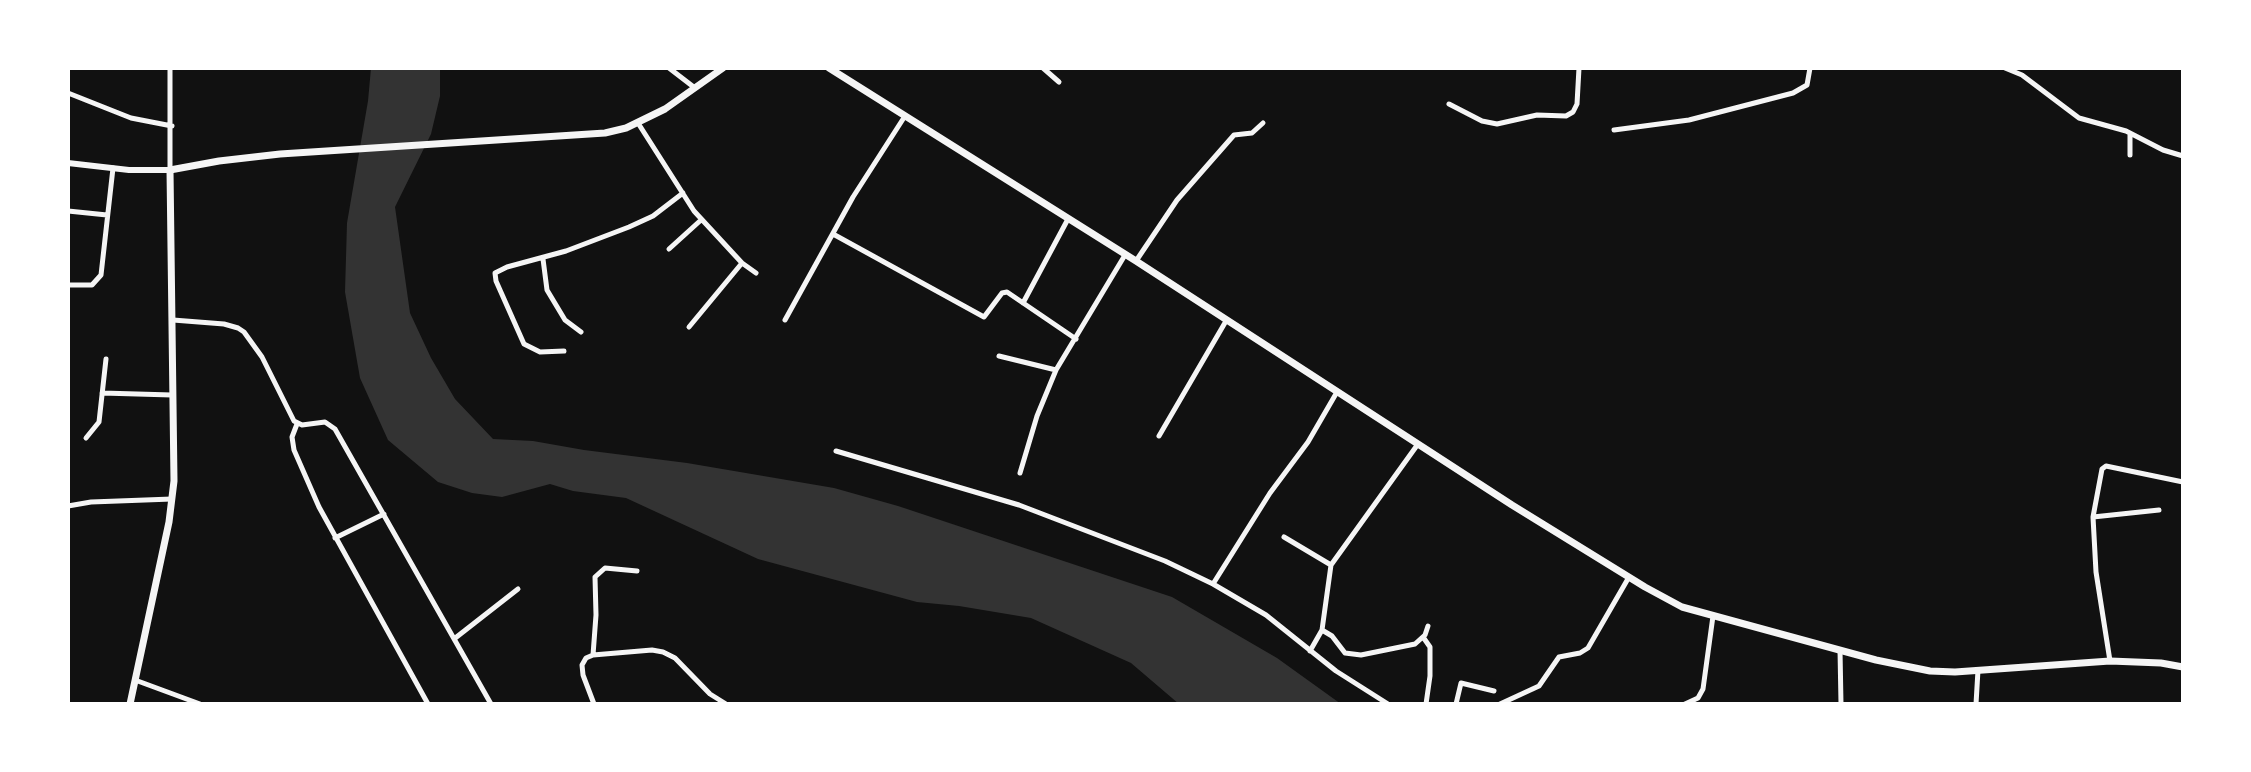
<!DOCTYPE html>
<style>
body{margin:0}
#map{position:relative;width:2251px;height:772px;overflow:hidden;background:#111;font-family:Overpass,sans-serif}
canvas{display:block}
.frame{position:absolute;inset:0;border:70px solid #fff;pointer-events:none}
</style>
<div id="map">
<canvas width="2251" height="772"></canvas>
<div class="frame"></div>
</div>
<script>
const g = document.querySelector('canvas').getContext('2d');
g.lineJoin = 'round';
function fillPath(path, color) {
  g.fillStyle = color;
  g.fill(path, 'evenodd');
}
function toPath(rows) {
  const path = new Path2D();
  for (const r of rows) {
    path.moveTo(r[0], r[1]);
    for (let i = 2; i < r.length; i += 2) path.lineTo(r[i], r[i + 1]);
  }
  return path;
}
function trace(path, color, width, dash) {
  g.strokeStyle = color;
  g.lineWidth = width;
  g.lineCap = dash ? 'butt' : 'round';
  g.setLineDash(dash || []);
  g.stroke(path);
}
fillPath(toPath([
 [371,68,440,68,440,96,431,134,395,207,410,313,431,358,455,399,493,439,533,441,584,450,687,463,834,488,898,506,1172,597,1277,658,1341,704,1179,704,1131,663,1031,618,959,606,917,602,758,559,626,498,573,491,550,484,502,497,472,493,438,482,388,440,360,378,345,292,347,223,368,101]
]), '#333');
trace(toPath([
 [170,68,170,170],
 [669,68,695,88],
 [1043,68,1059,82],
 [2005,68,2022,75,2079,118,2126,131,2163,150,2183,156],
 [68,93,131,118,172,126],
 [1449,104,1482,121,1497,124,1537,115,1566,116,1573,112,1577,104,1579,68],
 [638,123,694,211,742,263,689,327],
 [1614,130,1689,120,1793,93,1807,85,1810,68],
 [2130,134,2130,155],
 [68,211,107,215],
 [833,234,984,317,1002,293,1007,292,1076,339],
 [669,249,701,220],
 [543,259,547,290,565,320,581,332],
 [1136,261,1177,200,1234,135,1252,133,1263,123],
 [742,263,756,273],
 [68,285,92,285,101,275,113,168],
 [1023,303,1068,219],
 [173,320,224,324,238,328,244,332,262,357,294,421,302,425,325,422,335,429,491,704],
 [785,320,853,197,905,116],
 [564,351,540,352,524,344,496,281,495,273,507,267,566,251,629,227,653,216,683,193],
 [999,356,1056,370],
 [102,393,172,395],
 [297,424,292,437,294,450,319,507,428,704],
 [1159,436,1226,321],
 [86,438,99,422,106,359],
 [836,451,1019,505,1165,561,1213,584,1266,615,1336,671,1388,704],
 [1020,473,1037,416,1056,370,1125,255],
 [68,506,91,502,172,499],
 [2093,517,2102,469,2106,466,2183,482],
 [1284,537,1331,565],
 [335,538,384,514],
 [1213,584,1270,493,1308,442,1337,392],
 [1322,630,1332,636,1345,653,1361,655,1415,644,1425,635,1428,626],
 [1423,637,1430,647,1430,676,1426,704],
 [454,639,518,589],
 [1840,650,1841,704],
 [1310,651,1322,630,1331,565,1418,444],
 [593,655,596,615,595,577,605,568,637,571],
 [2110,661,2096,572,2093,517,2159,510],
 [135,680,200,704],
 [594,704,583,675,582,665,586,658,593,655,652,650,663,652,675,658,710,694,726,704],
 [1456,704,1461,683,1494,691],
 [1500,704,1539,686,1559,657,1580,653,1588,648,1629,577],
 [1685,704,1698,698,1703,689,1713,616],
 [1976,704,1978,670]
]), '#f5f5f5', 5);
trace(toPath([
 [68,163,129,170,170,170]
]), '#f5f5f5', 6);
trace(toPath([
 [829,68,1136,261,1512,505,1645,587,1682,607,1876,660,1930,671,1955,672,2110,661,2161,663,2183,667],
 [130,704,169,522,174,481,170,170,219,161,280,154,605,133,626,128,665,109,723,68]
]), '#f5f5f5', 7);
</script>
